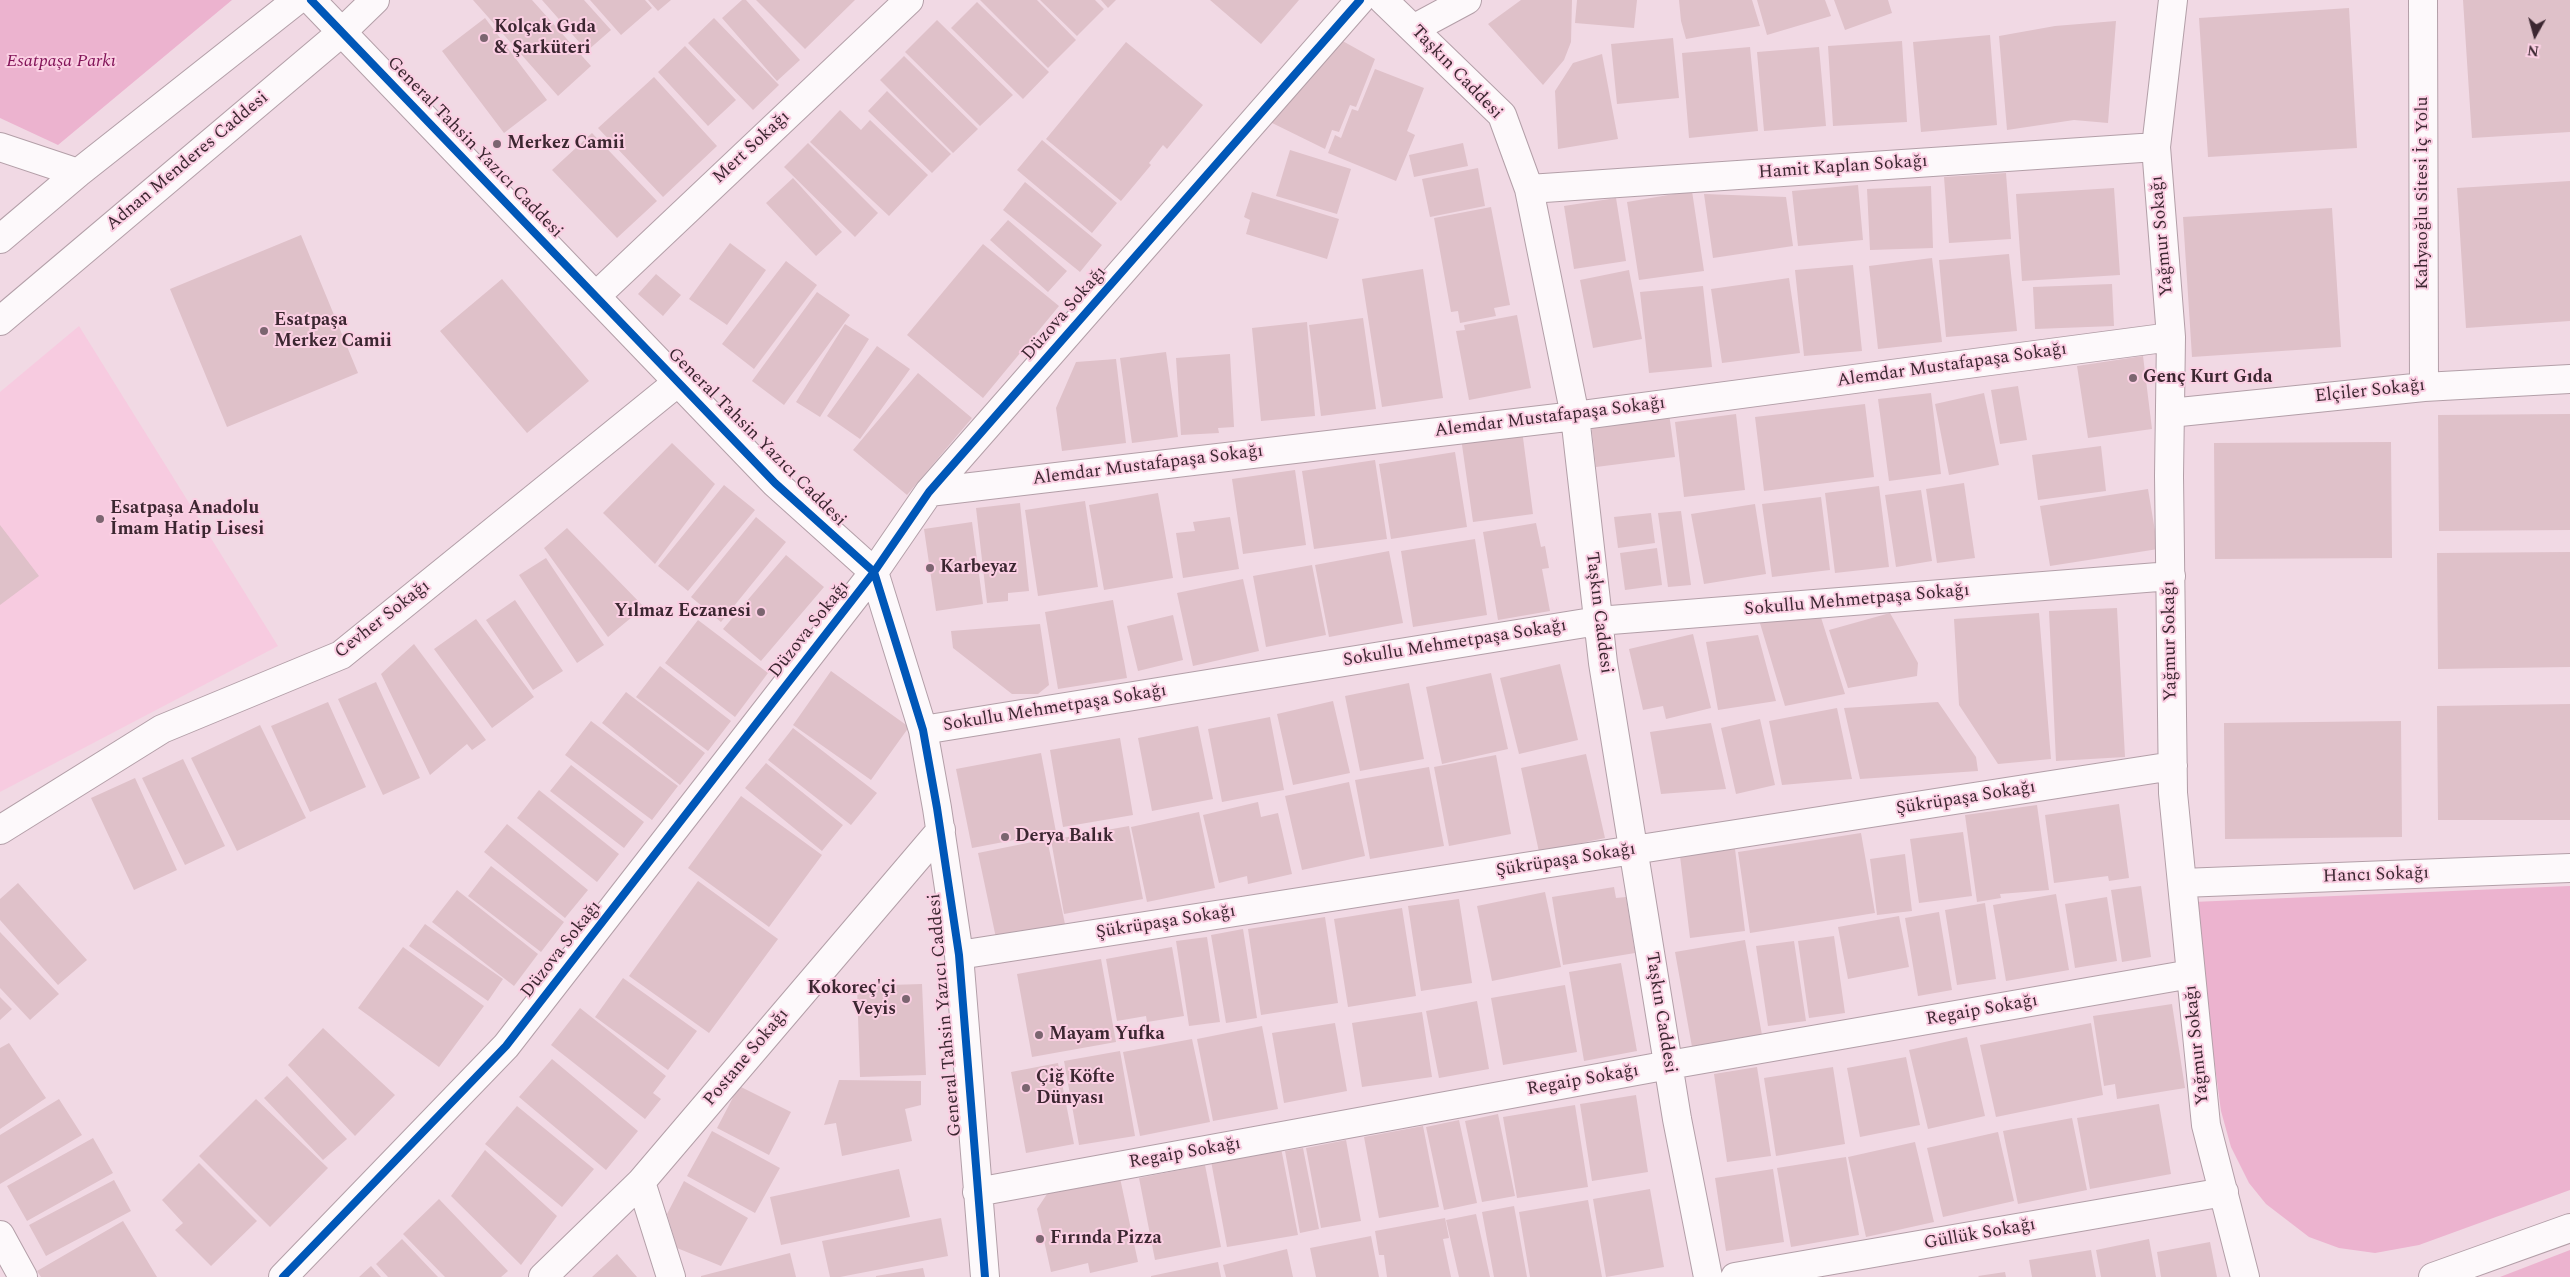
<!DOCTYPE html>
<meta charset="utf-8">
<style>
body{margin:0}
#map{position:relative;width:2570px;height:1277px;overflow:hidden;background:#f1d9e4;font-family:Spectral,serif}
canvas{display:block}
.north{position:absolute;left:2510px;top:10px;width:50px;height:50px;-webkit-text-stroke:4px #fbcfe3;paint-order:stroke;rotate:187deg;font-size:14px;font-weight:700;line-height:20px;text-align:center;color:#3c2731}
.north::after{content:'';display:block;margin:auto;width:18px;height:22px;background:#3c2731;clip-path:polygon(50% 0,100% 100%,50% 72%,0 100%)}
</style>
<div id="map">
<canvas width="2570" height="1277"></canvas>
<div class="north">N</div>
</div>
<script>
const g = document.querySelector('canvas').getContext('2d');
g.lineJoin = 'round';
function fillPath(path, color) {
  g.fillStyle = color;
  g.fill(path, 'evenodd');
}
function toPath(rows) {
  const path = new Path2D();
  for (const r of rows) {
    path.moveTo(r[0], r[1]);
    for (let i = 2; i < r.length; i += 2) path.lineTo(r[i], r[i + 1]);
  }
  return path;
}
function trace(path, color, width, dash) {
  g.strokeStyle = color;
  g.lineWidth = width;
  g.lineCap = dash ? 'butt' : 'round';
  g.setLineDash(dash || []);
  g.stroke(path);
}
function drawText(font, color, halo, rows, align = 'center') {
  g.font = font + ' Spectral,serif';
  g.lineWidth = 4;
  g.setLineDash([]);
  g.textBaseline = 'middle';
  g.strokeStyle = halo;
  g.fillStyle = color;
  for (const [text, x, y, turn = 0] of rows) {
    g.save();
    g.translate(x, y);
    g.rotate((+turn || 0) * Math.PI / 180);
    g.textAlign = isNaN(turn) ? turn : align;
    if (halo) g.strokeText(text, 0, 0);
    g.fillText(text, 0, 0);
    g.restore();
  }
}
fillPath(toPath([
 [79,326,278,646,0,792,0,392]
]), '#f7cbe0');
fillPath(toPath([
 [0,0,232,0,58,145,0,118],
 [2570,886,2570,1190,2419,1245,2375,1253,2339,1248,2309,1237,2266,1204,2249,1183,2231,1147,2221,1111,2193,902],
 [2570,1250,2570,1277,2500,1277]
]), '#ecb3cf');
fillPath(toPath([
 [473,0,532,0,591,66,558,96],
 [542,0,584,0,611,30,587,51],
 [590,0,645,0,652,8,621,35],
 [648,0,671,0,658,11],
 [742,0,746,0,800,60,777,81,722,18],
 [756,0,855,0,805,49],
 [980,0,1037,0,1076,40,1048,68],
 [1040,0,1095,0,1104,9,1077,36],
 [1101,0,1116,0,1108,8],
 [1210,0,1299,0,1261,44],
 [1521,0,1572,0,1571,42,1564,60,1543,85,1488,24],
 [1577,0,1637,0,1634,28,1575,23],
 [1679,0,1752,0,1760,26,1686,39,1681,21],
 [1757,0,1825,0,1831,16,1767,35],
 [1834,0,1888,0,1892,13,1845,30],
 [2463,0,2570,0,2570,132,2472,138],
 [977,2,1049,72,1023,99,951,28],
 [2349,8,2357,148,2208,157,2199,18],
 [485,18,547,100,504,133,442,51],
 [714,18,779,85,753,110,688,43],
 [937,20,1013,95,980,126,905,52],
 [2116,21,2108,123,2074,120,2007,130,1999,36,2055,26],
 [1990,35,1997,125,1921,132,1913,42],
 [1673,38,1679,98,1617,104,1611,44],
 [1339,39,1375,59,1356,107,1350,105,1339,132,1332,130,1325,149,1264,119],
 [1902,41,1907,122,1833,126,1828,46],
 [1126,42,1203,105,1167,149,1163,145,1149,163,1151,165,1121,201,1046,139],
 [685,46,736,100,708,126,658,72],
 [1750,47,1758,131,1689,138,1682,53],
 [1819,47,1826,126,1764,131,1757,52],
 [1602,54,1618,139,1558,149,1555,91,1573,63],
 [904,56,978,129,953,153,880,80],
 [1375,69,1424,88,1407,131,1415,135,1396,181,1328,153,1335,135,1341,138,1352,109,1358,111],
 [654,77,717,146,663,197,598,128],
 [887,91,951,154,932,173,868,111],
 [840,110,861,130,870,120,928,175,889,216,810,142],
 [592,133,657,201,617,238,552,170],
 [1042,140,1117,203,1092,233,1017,170],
 [808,143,878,213,855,237,784,167],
 [1463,143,1468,166,1414,177,1409,155],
 [1290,150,1351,169,1337,214,1276,196],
 [1478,168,1485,206,1430,217,1422,179],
 [2006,173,2011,239,1949,243,1944,177],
 [793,178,842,232,816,256,766,203],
 [2570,181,2570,321,2466,328,2457,188],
 [1025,182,1102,245,1080,272,1003,210],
 [1858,185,1863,240,1798,246,1792,191],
 [1931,186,1933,248,1870,250,1867,189],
 [2114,188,2120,275,2022,281,2016,194],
 [1692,191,1704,271,1639,280,1627,202],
 [1252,192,1339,219,1327,259,1246,234,1250,220,1244,217],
 [1704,194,1786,197,1793,246,1713,258],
 [1616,198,1626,261,1574,269,1564,206],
 [1491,207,1510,305,1494,308,1496,316,1460,323,1458,311,1451,312,1434,218],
 [2332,208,2341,347,2192,357,2183,217],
 [1008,220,1067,271,1048,292,990,240],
 [301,235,358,373,227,427,170,289],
 [730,243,766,270,727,325,689,299],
 [983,244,1059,306,983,398,907,335],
 [2009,254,2017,331,1946,337,1939,260],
 [1932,258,1942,342,1878,349,1869,266],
 [786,261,817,285,754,369,722,344],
 [1853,265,1862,351,1804,356,1795,270],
 [1423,269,1443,398,1382,407,1362,279],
 [1629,270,1642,339,1593,348,1580,280],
 [656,274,681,295,663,316,638,294],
 [1789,278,1800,353,1722,363,1711,289],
 [502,279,589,381,527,433,440,331],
 [2112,284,2114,326,2035,329,2033,287],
 [1703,286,1712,367,1649,373,1640,292],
 [817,292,850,315,784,405,752,381],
 [1517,315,1531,388,1469,400,1456,331,1465,330,1464,325],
 [1363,318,1376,409,1321,416,1309,325],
 [1307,322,1315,416,1261,421,1252,328],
 [845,324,869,339,820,417,796,402],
 [877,346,910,369,860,439,827,416],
 [1166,352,1178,437,1132,443,1120,358],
 [1230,354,1234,427,1218,428,1219,433,1181,435,1176,358],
 [2143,356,2152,429,2088,438,2077,366],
 [1116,359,1126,443,1062,451,1056,408,1076,362],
 [918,373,972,418,907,495,853,450],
 [2018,386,2027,440,2000,444,1991,390],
 [1931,393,1941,474,1889,481,1878,399],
 [1984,393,1999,465,1949,475,1935,404],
 [1865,404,1874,477,1764,491,1755,417],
 [1669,413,1675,457,1596,467,1591,423],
 [1736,414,1745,490,1684,497,1675,422],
 [2570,414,2570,530,2439,531,2438,415],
 [1522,430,1533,514,1473,522,1461,438],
 [2391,442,2392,558,2215,559,2214,443],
 [672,443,715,484,655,564,603,513],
 [2101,446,2106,491,2038,500,2032,455],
 [1455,452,1467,527,1391,539,1379,464],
 [1375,460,1387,539,1314,549,1302,471],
 [1295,470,1306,545,1243,554,1232,479],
 [1964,483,1975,558,1937,563,1926,489],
 [724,485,755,510,688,591,658,566],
 [1879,486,1889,567,1835,573,1825,493],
 [2148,489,2158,549,2050,566,2040,506],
 [1921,490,1932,561,1896,567,1885,495],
 [1158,493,1173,578,1104,590,1089,505],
 [1821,497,1830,570,1772,577,1762,504],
 [1085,501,1098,587,1038,596,1025,510],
 [1020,503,1029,591,1008,593,1008,601,987,603,976,508],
 [1755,504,1766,574,1704,584,1691,514],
 [1681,511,1691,585,1668,587,1658,513],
 [1651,513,1655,543,1618,548,1614,517],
 [756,517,786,542,721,622,691,597],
 [1230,517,1239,569,1183,578,1176,533,1195,531,1193,522],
 [972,522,983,604,936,611,924,529],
 [1536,523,1541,547,1545,546,1549,568,1542,569,1550,611,1498,620,1483,532],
 [0,525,39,576,0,605],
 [567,528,644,607,608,637,544,548],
 [1475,539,1487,615,1413,627,1401,551],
 [1657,548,1662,585,1625,590,1620,553],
 [1389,551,1403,623,1329,637,1315,565],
 [2570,552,2570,667,2438,669,2437,553],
 [786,555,824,587,761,661,723,629],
 [546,558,604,645,577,663,519,575],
 [1312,565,1326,635,1266,647,1253,576],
 [1243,579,1259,651,1193,666,1177,593],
 [515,600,563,671,533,690,486,620],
 [1113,600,1127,678,1058,689,1045,612],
 [2117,608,2125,757,2056,761,2049,611],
 [1819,611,1845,694,1785,706,1759,620],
 [1890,613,1918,663,1917,676,1848,688,1829,630],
 [2039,613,2051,759,1998,764,1959,705,1954,619],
 [1173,615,1183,660,1138,671,1127,626],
 [476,619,534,697,492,728,434,649],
 [698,620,768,673,735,717,665,663],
 [1040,624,1049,685,1038,694,1012,694,953,648,951,631],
 [1693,634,1711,708,1666,719,1663,706,1643,710,1629,649],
 [1758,635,1776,701,1718,710,1706,642],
 [414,644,486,740,472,750,467,744,430,775,381,674],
 [1560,664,1578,740,1519,754,1500,678],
 [660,666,731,721,708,751,636,697],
 [831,671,909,727,871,780,793,725],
 [1491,673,1508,749,1442,764,1426,687],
 [376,682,420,778,383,795,338,699],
 [1409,683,1424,759,1360,771,1345,696],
 [626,692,705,753,680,785,602,723],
 [1333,701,1350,773,1293,785,1277,714],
 [328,702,366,787,310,812,271,726],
 [1938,702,1976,757,1978,771,1860,779,1844,708],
 [2570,704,2570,820,2438,820,2437,706],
 [1837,708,1852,779,1782,785,1769,721],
 [1270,717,1284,790,1222,802,1208,729],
 [1760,719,1775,785,1736,794,1721,728],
 [591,721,678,786,652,820,565,755],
 [2401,721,2402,837,2225,839,2224,723],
 [1711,723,1726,789,1661,794,1650,732],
 [260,725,306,818,237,851,191,758],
 [1198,726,1213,799,1152,811,1138,738],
 [793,728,877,793,851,825,768,760],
 [1120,738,1133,815,1063,827,1050,750],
 [1041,753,1056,832,972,848,956,769],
 [1586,754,1605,838,1539,852,1521,768],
 [1496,755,1511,834,1449,846,1434,767],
 [183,759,225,846,185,865,142,778],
 [766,763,843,825,822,851,745,788],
 [571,765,644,822,624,848,550,791],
 [1429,767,1444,846,1370,859,1355,780],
 [135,778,177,870,134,890,91,798],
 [1349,782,1365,856,1302,870,1285,796],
 [539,790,619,854,597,882,517,818],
 [741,796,822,855,769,927,688,868],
 [1258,802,1261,817,1278,813,1292,874,1248,884,1247,876,1219,883,1203,815],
 [2119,804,2129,878,2109,881,2108,876,2054,883,2045,815],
 [2037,805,2049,890,2000,894,2001,898,1977,902,1965,815],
 [1199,812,1215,888,1147,902,1131,827],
 [507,824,588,890,565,918,484,852],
 [1129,826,1143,899,1064,914,1051,840],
 [1963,832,1972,896,1919,903,1910,839],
 [1861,833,1875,913,1750,933,1738,852],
 [1047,839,1065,924,996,938,978,853],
 [1735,849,1745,931,1690,938,1680,856],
 [1905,854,1912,911,1877,915,1870,859],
 [491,866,564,922,541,952,468,896],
 [698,881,778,939,709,1033,629,976],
 [18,883,87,960,58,985,0,920,0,899],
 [2141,886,2151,957,2122,962,2111,890],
 [1614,887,1616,898,1626,897,1635,953,1563,965,1552,897],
 [457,890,538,954,514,986,432,922],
 [1545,892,1561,967,1492,981,1477,906],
 [2056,894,2069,970,2006,981,1993,905],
 [2107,897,2117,961,2075,968,2065,904],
 [1459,899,1472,983,1421,991,1408,906],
 [1985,903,1996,979,1957,985,1945,910],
 [1402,908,1416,996,1348,1007,1334,919],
 [1939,912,1952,990,1918,996,1905,918],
 [1899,916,1909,967,1848,979,1838,927],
 [1325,917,1338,1003,1261,1015,1248,929],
 [425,924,503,979,488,1001,409,946],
 [1243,929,1257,1018,1226,1023,1211,935],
 [0,932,59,994,30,1020,0,988],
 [1834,936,1845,1013,1809,1018,1798,941],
 [1207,937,1220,1022,1189,1026,1176,941],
 [1745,940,1762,1035,1692,1047,1675,952],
 [1794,941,1806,1021,1768,1026,1756,946],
 [403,947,484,1006,439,1067,358,1008],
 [1172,947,1184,1016,1147,1022,1146,1016,1117,1021,1106,959],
 [1101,959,1116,1042,1032,1057,1017,974],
 [1621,963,1637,1051,1584,1061,1569,972],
 [623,978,697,1031,668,1070,595,1017],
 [922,984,926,1075,860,1077,857,986],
 [1565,985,1577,1052,1503,1065,1491,998],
 [0,997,12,1009,0,1020],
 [1477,1001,1489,1069,1439,1078,1426,1011],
 [2172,1004,2185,1088,2117,1099,2115,1084,2104,1086,2093,1016],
 [580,1008,666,1076,653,1093,661,1099,645,1119,551,1045],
 [1422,1012,1432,1077,1362,1087,1352,1023],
 [1335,1023,1347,1091,1284,1103,1272,1033],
 [2091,1023,2103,1095,1996,1117,1980,1045],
 [1262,1026,1278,1109,1213,1121,1197,1039],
 [323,1028,395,1095,355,1136,288,1065],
 [1967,1037,1985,1116,1928,1129,1909,1050],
 [1192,1039,1210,1122,1140,1136,1123,1052],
 [9,1043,46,1098,0,1129,0,1048],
 [1120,1051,1135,1136,1079,1145,1064,1061],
 [1906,1057,1920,1125,1860,1137,1847,1068],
 [552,1059,638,1131,606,1170,519,1097],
 [1058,1063,1074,1144,1026,1153,1011,1072],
 [1757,1067,1771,1156,1727,1162,1714,1074],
 [1833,1067,1845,1144,1776,1156,1764,1078],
 [287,1076,347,1139,323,1160,264,1098],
 [839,1080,921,1081,921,1105,905,1109,912,1141,842,1156,836,1123,824,1125],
 [739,1086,791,1112,769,1155,717,1128],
 [1636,1095,1648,1172,1592,1181,1580,1104],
 [59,1099,82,1135,0,1184,0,1135],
 [256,1099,328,1168,270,1227,199,1156],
 [2159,1104,2171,1174,2090,1189,2077,1118],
 [1575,1105,1588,1187,1517,1198,1503,1117],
 [517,1106,594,1169,562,1207,485,1144],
 [1498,1114,1515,1196,1482,1202,1465,1121],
 [2072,1118,2087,1190,2018,1204,2003,1131],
 [1459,1120,1477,1203,1444,1210,1426,1127],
 [1423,1126,1439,1207,1379,1218,1364,1137],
 [712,1131,780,1168,755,1213,687,1176],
 [1998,1132,2014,1201,1943,1217,1927,1148],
 [93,1138,113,1173,27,1221,7,1186],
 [1346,1140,1361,1221,1321,1228,1306,1148],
 [1915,1142,1934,1222,1866,1237,1848,1157],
 [1281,1148,1298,1235,1227,1247,1211,1161],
 [1303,1148,1319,1229,1300,1233,1285,1151],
 [485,1150,557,1216,521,1265,451,1196],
 [1846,1157,1859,1235,1791,1247,1777,1168],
 [199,1163,257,1221,211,1266,175,1230,183,1223,162,1200],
 [1205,1165,1221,1247,1155,1260,1139,1178],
 [899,1169,910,1217,781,1245,770,1197],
 [1773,1169,1784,1242,1726,1251,1715,1178],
 [1120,1178,1138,1262,1090,1273,1088,1263,1051,1272,1037,1209,1047,1194],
 [114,1180,131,1211,46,1256,29,1225],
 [684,1181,748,1218,721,1266,677,1248,667,1214],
 [1650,1189,1664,1267,1606,1277,1593,1199],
 [439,1199,508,1271,501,1277,445,1277,403,1234],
 [1588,1200,1602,1277,1530,1277,1519,1212],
 [1514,1206,1527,1277,1494,1277,1482,1212],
 [1476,1214,1490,1277,1459,1277,1446,1220],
 [941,1218,948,1256,840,1277,830,1277,822,1241],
 [1445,1218,1449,1238,1443,1239,1451,1277,1387,1277,1384,1255,1379,1255,1375,1231],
 [123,1221,157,1277,41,1277,37,1271],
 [1371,1236,1379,1277,1316,1277,1310,1248],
 [402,1239,438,1277,388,1277,376,1264],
 [2149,1239,2156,1277,2101,1277,2096,1250],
 [2210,1242,2217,1277,2161,1277,2157,1252],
 [1287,1249,1293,1277,1226,1277,1223,1265],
 [2091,1250,2096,1277,2032,1277,2029,1260],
 [790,1253,796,1277,701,1277,701,1276],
 [617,1254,637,1277,592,1277],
 [1218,1262,1221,1277,1151,1277,1151,1276],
 [371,1266,381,1277,359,1277],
 [923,1268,925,1277,876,1277,876,1276],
 [2005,1272,2006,1277,1979,1277,1978,1276]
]), '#dfc1c9');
const minor = toPath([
 [311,0,775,483,874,572,923,730,937,808,959,955,985,1277],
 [1383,0,1502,115,1529,189,1575,416,1603,663,1677,1119,1708,1277],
 [2173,0,2156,147,2171,337,2169,476,2173,793,2206,1125,2245,1277],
 [2423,0,2424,387],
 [1413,29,1467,0],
 [0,147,78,173],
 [1529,189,2156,147],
 [0,239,78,173,297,0],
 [596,296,909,0],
 [0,321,342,32,375,0],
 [2170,413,2424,387,2570,379],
 [929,492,1575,416,2171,337],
 [923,730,1598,621,2171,576],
 [0,830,162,729,341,655,678,382],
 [2182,883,2570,868],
 [959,955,2173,766],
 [641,1182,671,1277],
 [977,1192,1669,1065,2191,974],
 [0,1235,23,1277],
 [283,1277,506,1046,874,572,929,492,1360,0],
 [543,1277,641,1182,941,830],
 [1735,1277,2224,1192],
 [2433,1277,2570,1228]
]);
trace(minor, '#b39fa8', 30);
trace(minor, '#fdf9fb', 28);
trace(toPath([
 [311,0,775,483,874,572,923,730,937,808,959,955,985,1277],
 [283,1277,506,1046,874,572,929,492,1360,0]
]), '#0057b8', 8);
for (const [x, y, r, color] of [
 [484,38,5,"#7b6570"],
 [497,144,5,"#7b6570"],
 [264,331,5,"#7b6570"],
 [2133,378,5,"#7b6570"],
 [100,519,5,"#7b6570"],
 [930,568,5,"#7b6570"],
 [761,612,5,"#7b6570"],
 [1005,837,5,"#7b6570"],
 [906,999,5,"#7b6570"],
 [1039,1035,5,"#7b6570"],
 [1026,1088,5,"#7b6570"],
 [1040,1239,5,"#7b6570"]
]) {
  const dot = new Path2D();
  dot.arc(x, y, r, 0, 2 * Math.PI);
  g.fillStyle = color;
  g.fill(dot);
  trace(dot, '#fbcfe3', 2);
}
drawText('bold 18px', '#3c2731', '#fbcfe3', [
 ["Kolçak Gıda",494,28],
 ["& Şarküteri",494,49],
 ["Merkez Camii",507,144],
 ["Esatpaşa",274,321],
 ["Merkez Camii",274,342],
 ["Genç Kurt Gıda",2143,378],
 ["Esatpaşa Anadolu",110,509],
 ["İmam Hatip Lisesi",110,530],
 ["Karbeyaz",940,568],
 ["Yılmaz Eczanesi",751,612,"right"],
 ["Derya Balık",1015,837],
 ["Kokoreç'çi",896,989,"right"],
 ["Veyis",896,1010,"right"],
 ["Mayam Yufka",1049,1035],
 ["Çiğ Köfte",1036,1078],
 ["Dünyası",1036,1099],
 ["Fırında Pizza",1050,1239]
], 'left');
drawText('italic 18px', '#821458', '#fbcfe3', [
 ["Esatpaşa Parkı",61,62]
]);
drawText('18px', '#3c2731', '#fbcfe3', [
 ["Taşkın Caddesi",1456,73,46],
 ["General Tahsin Yazıcı Caddesi",474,148,46],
 ["Mert Sokağı",752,148,-43],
 ["Adnan Menderes Caddesi",188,162,-40],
 ["Hamit Kaplan Sokağı",1843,168,-4],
 ["Kahyaoğlu Sitesi İç Yolu",2423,193,-90],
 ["Yağmur Sokağı",2163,236,-95],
 ["Düzova Sokağı",1065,314,-49],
 ["Alemdar Mustafapaşa Sokağı",1952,366,-8],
 ["Elçiler Sokağı",2370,392,-6],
 ["Alemdar Mustafapaşa Sokağı",1550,418,-7],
 ["General Tahsin Yazıcı Caddesi",756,438,45],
 ["Alemdar Mustafapaşa Sokağı",1148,466,-7],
 ["Sokullu Mehmetpaşa Sokağı",1857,601,-5],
 ["Taşkın Caddesi",1598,613,83],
 ["Cevher Sokağı",383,620,-38],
 ["Düzova Sokağı",810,630,-52],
 ["Yağmur Sokağı",2171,641,-91],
 ["Sokullu Mehmetpaşa Sokağı",1455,644,-9],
 ["Sokullu Mehmetpaşa Sokağı",1055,709,-9],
 ["Şükrüpaşa Sokağı",1966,799,-9],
 ["Şükrüpaşa Sokağı",1566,861,-9],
 ["Hancı Sokağı",2376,876,-2],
 ["Şükrüpaşa Sokağı",1166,923,-9],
 ["Düzova Sokağı",562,950,-52],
 ["Regaip Sokağı",1982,1011,-10],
 ["Taşkın Caddesi",1660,1013,81],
 ["General Tahsin Yazıcı Caddesi",946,1015,-95],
 ["Yağmur Sokağı",2198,1045,-96],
 ["Postane Sokağı",747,1058,-50],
 ["Regaip Sokağı",1583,1081,-10],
 ["Regaip Sokağı",1185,1154,-10],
 ["Güllük Sokağı",1980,1235,-10]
]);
</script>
